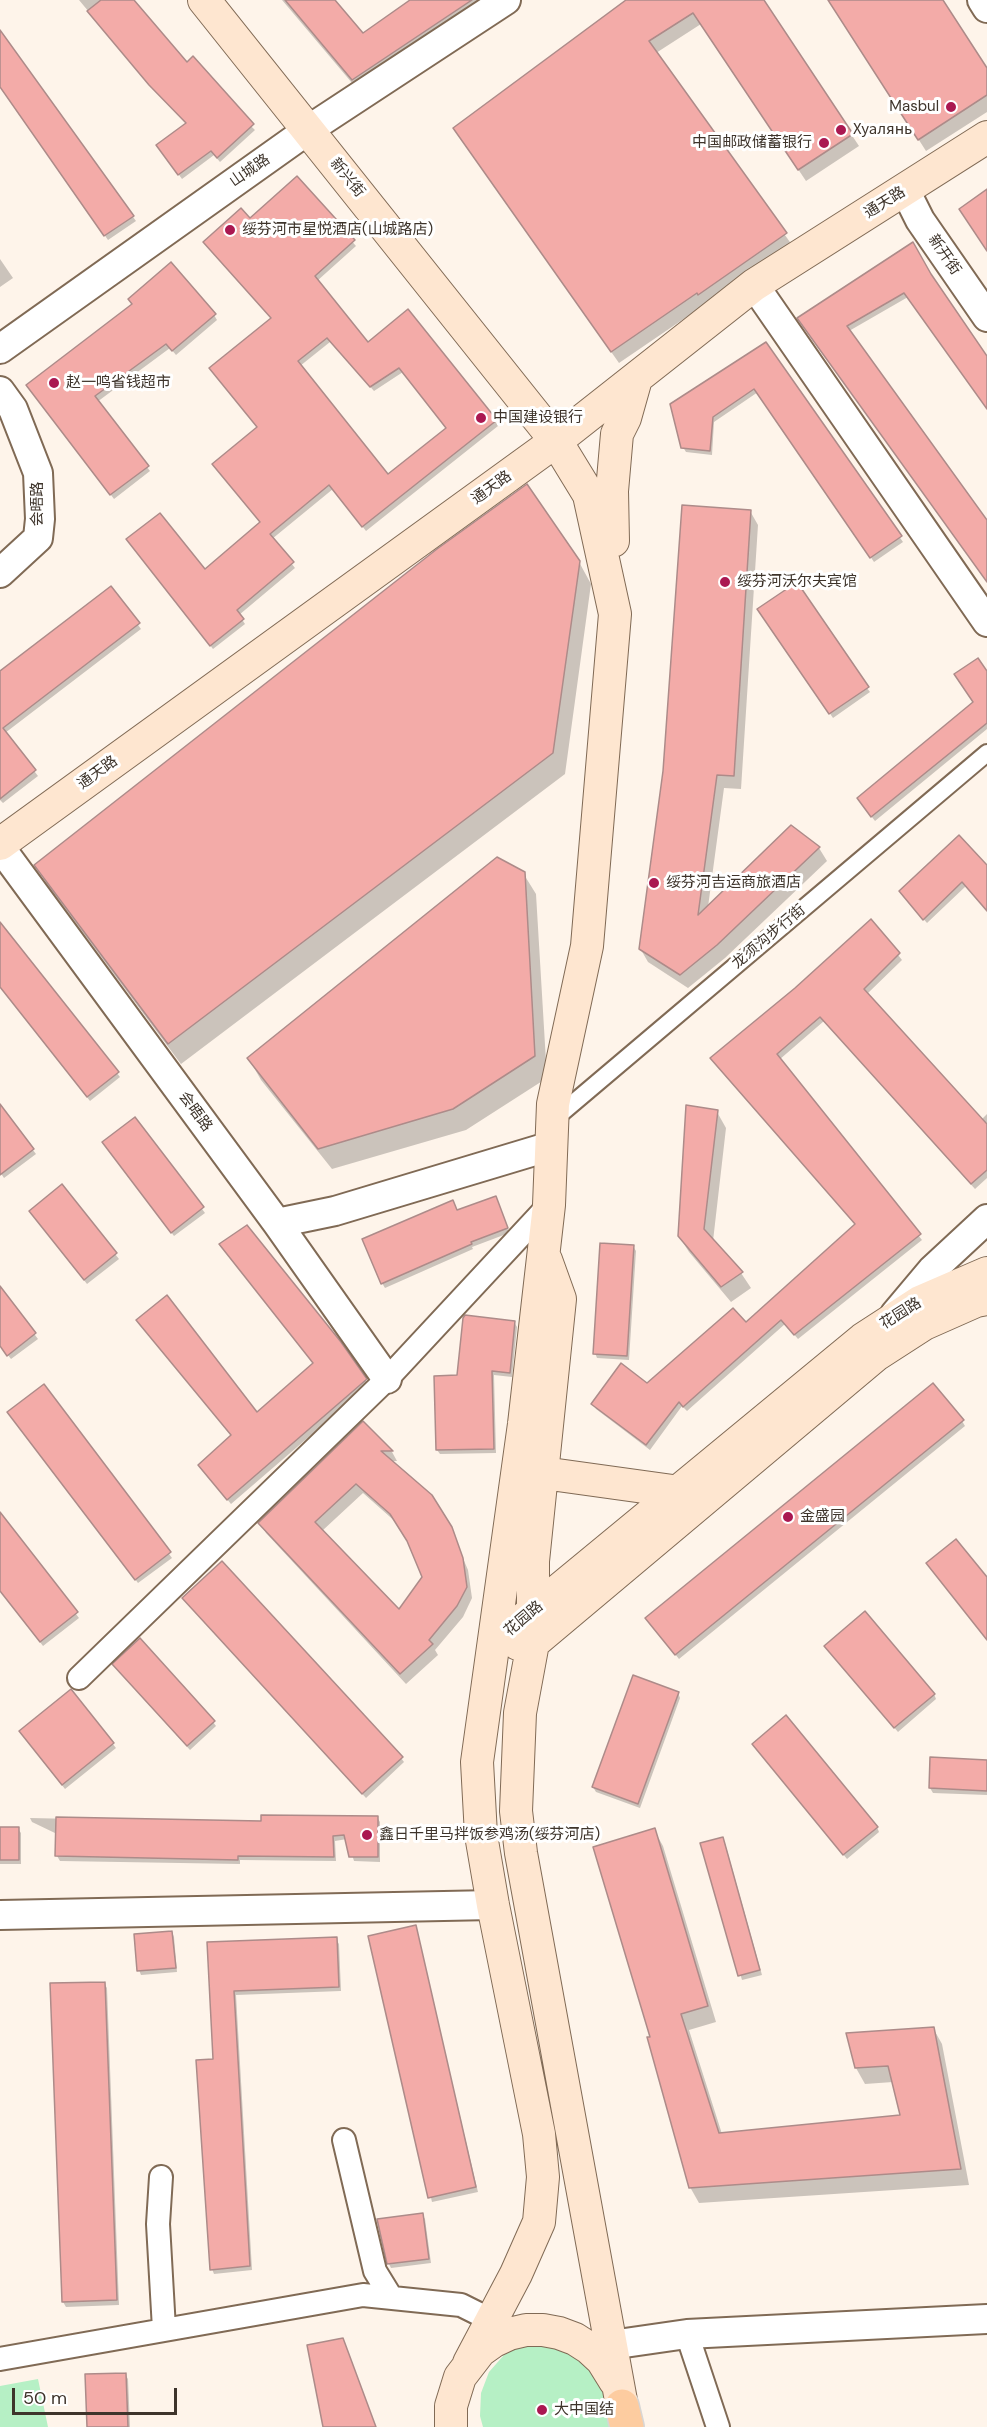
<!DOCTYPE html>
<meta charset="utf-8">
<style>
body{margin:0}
#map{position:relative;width:987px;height:2427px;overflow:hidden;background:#fef4ea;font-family:"DM Sans",sans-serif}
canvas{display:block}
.scale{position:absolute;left:12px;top:2388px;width:165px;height:27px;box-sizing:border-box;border:3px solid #3e342b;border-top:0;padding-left:8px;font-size:18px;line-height:21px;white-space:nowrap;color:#3e342b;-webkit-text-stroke:4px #fff;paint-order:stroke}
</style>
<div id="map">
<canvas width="987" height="2427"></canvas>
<div class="scale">50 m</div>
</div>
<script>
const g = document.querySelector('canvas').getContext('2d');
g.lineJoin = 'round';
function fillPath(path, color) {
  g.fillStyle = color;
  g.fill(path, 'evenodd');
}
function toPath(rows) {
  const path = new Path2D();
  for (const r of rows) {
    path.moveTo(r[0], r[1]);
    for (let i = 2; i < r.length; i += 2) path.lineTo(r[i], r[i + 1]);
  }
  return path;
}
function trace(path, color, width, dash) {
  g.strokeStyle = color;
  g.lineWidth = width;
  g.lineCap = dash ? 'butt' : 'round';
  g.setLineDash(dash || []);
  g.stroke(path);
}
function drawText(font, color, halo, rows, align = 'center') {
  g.font = font + ' "DM Sans","Noto Sans SC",sans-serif';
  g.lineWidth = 6;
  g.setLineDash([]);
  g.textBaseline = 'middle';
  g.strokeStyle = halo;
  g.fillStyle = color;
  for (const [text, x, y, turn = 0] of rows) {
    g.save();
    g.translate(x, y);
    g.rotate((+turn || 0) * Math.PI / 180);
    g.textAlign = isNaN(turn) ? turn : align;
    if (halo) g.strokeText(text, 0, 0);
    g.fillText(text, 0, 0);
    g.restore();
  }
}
fillPath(toPath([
 [546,2340,603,2369,613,2427,483,2427,480,2416,481,2393,489,2372,504,2355,524,2344],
 [38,2379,48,2427,0,2427,0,2386]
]), '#b6f0c5');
fillPath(toPath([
 [79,0,132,0,186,64,255,130,220,162,214,155,182,179,161,150,187,124,154,90],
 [282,0,333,0,362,35,413,0,480,0,488,14,363,96],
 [628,0,762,0,859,146,806,181,701,24,656,53,792,245,619,363,462,140],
 [829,0,941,0,987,70,987,112,926,151],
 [0,32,136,221,108,240,0,85],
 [296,178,356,246,317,281,367,344,495,421,498,426,366,531,333,489,272,539,295,568,239,615,245,624,213,649,131,544,204,571,261,523,258,428,272,319,205,242,249,220],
 [330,342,374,391,403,372,447,429,388,476,300,366],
 [0,259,13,278,0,287],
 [930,275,987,359,987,407,908,297,849,331,987,522,987,579,802,323],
 [214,315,217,320,176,355,170,348,97,402,150,471,114,499,31,390],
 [766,344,903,542,874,562,758,392,714,422,712,455,686,452,683,447],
 [750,511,758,525,741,789,724,788,708,907,819,848,827,861,725,958,688,988,648,962,640,948],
 [579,562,591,584,565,774,181,1064,48,886,36,865],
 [111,588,141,629,5,733,38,776,3,803,0,800,0,673],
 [762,614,867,688,870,692,833,718],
 [987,674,987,729,875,821,861,803,975,703],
 [987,868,987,911,966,886,927,923,903,896],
 [523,873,536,894,547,1078,466,1130,332,1169,261,1080,249,1059],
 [871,921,902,960,867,994,981,1120,987,1114,987,1178,975,1189,824,1021,779,1060,922,1240,798,1339,785,1324,687,1411,682,1406,650,1450,596,1409,593,1404,647,1384,746,1324,856,1225,715,1064],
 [0,929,120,1077,90,1101,0,987],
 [0,1107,36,1154,4,1178,0,1172],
 [717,1112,726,1128,713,1241,741,1273,751,1288,731,1302,689,1252,679,1236],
 [135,1119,205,1213,174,1236,107,1147],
 [61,1186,119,1259,87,1284,33,1216],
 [498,1202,509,1233,472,1247,473,1249,385,1288,382,1283,457,1211],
 [633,1246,636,1251,629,1360,597,1358,595,1353],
 [0,1289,38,1339,11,1359,0,1345],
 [514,1322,517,1327,512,1377,494,1375,496,1453,440,1454,437,1450,458,1377],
 [340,1343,369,1385,231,1504,203,1470],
 [43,1386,172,1558,138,1583,12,1417],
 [962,1421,965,1426,679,1659,650,1623],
 [363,1423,392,1452,397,1461,390,1461,450,1528,468,1570,472,1598,463,1617,435,1650,438,1655,406,1684,266,1533,260,1523],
 [363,1493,398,1524,409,1543,423,1577,399,1611,322,1531],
 [0,1514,79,1618,43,1646,0,1590],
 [184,1599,401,1758,404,1762,366,1798],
 [829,1651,934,1694,936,1699,898,1732],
 [117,1669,213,1722,216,1726,190,1750],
 [71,1691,116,1748,65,1789,23,1736],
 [678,1693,680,1698,640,1808,596,1792,593,1787],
 [757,1749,877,1827,879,1832,847,1859],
 [987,1761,987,1795,933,1793,930,1788],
 [377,1817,380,1822,380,1862,354,1861,347,1839,335,1841,336,1861,240,1860,240,1864,60,1861,57,1856,57,1834,32,1822,30,1818,262,1823],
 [0,1828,18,1829,21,1833,21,1864,0,1864],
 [654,1830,663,1846,716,2022,689,2030,722,2134,902,2117,893,2082,865,2084,856,2068,933,2028,942,2044,969,2185,699,2203,690,2187,652,2038],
 [725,1843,762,1975,742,1980,702,1844],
 [415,1927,478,2192,432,2202,370,1937],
 [172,1932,174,1937,177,1972,141,1975,139,1970],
 [336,1939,339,1944,341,1991,236,1995,252,2270,214,2274,212,2269,215,2060,208,1943],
 [104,1983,107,1988,119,2305,66,2307,63,2302,52,1985],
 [422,2214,425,2219,431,2263,391,2268,389,2264],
 [125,2374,128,2379,130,2427,88,2427]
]), '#0003');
const building = toPath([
 [101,0,134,0,187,62,193,56,254,124,217,158,211,151,178,175,156,145,186,123,149,85,87,11,101,0],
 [285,0,335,0,363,33,410,0,472,0,352,80,285,0],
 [626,0,764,0,853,134,798,170,693,13,649,41,787,233,698,295,697,293,611,352,453,128,626,0],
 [828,0,943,0,987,68,987,95,918,140,828,0],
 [0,30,134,216,104,236,0,87,0,30],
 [297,176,355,240,315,276,368,342,408,309,497,420,362,527,329,485,270,534,294,562,237,610,244,619,210,646,126,539,160,513,205,569,260,522,212,464,257,427,209,368,271,318,203,242,241,208,250,218,297,176],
 [327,338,370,387,399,368,446,428,388,474,298,361,327,338],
 [987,189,987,251,959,209,987,189],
 [913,242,931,274,987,356,987,409,904,293,847,326,987,520,987,582,797,318,913,242],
 [171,262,216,314,172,351,166,344,95,396,149,466,110,495,26,385,132,304,128,299,171,262],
 [766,342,902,536,870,558,754,389,713,417,710,451,681,448,670,404,766,342],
 [527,484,580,561,553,753,168,1044,34,865,437,549,527,484],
 [682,505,751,510,734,776,717,775,698,915,791,825,820,847,717,945,680,975,639,949,663,771,682,505],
 [797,582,869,687,829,714,757,609,797,582],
 [111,586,140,623,3,728,36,770,0,799,0,671,111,586],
 [978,658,987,671,987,723,871,817,857,798,973,702,954,674,978,658],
 [959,835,987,865,987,911,962,882,923,920,899,891,959,835],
 [497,857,525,872,535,1056,453,1109,318,1149,247,1058,497,857],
 [871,919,900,953,864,989,987,1124,987,1170,971,1184,820,1017,777,1054,921,1234,794,1335,781,1320,683,1407,679,1402,646,1445,591,1404,621,1363,647,1383,733,1308,746,1322,855,1224,710,1058,795,988,871,919],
 [0,922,119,1072,87,1097,0,987,0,922],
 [0,1104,34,1149,0,1175,0,1104],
 [686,1105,718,1110,704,1229,743,1272,721,1287,678,1236,686,1105],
 [135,1117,204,1207,171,1233,102,1142,135,1117],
 [62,1184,117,1253,84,1280,29,1211,62,1184],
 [496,1196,508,1228,471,1242,472,1244,381,1284,362,1239,453,1200,457,1210,496,1196],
 [247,1225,341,1342,367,1379,227,1500,198,1465,231,1435,136,1320,167,1295,257,1412,313,1363,219,1244,247,1225],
 [600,1243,634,1245,627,1356,593,1354,600,1243],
 [0,1286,36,1333,7,1356,0,1346,0,1286],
 [465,1315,515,1321,510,1373,492,1371,494,1449,436,1450,434,1376,457,1375,463,1318,465,1315],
 [933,1383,964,1420,675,1655,645,1618,933,1383],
 [44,1384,171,1552,135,1580,7,1412,44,1384],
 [363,1421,393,1451,381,1451,432,1495,452,1527,463,1558,467,1587,457,1606,429,1640,433,1644,400,1674,258,1523,363,1421],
 [356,1484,390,1514,407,1541,422,1577,399,1609,315,1522,356,1484],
 [0,1512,78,1612,40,1642,0,1591,0,1512],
 [956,1539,987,1577,987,1640,926,1563,956,1539],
 [222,1561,403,1757,362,1794,182,1598,222,1561],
 [865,1611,935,1694,894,1728,824,1646,865,1611],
 [140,1638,215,1721,187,1746,112,1664,140,1638],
 [633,1675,679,1692,638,1804,592,1787,633,1675],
 [71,1689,114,1743,62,1785,19,1731,71,1689],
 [786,1715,878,1827,843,1855,752,1744,786,1715],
 [930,1757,987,1760,987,1791,929,1788,930,1757],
 [261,1815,378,1816,378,1857,349,1857,344,1835,333,1836,334,1857,238,1856,238,1860,55,1856,56,1817,261,1821,261,1815],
 [0,1827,19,1827,19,1860,0,1860,0,1827],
 [655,1828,708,2006,681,2014,719,2133,900,2115,888,2066,855,2068,846,2033,934,2027,961,2169,689,2188,647,2037,650,2037,593,1847,655,1828],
 [723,1837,760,1970,738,1976,700,1843,723,1837],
 [416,1925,476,2187,428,2198,368,1936,416,1925],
 [172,1931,176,1968,137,1971,134,1934,172,1931],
 [337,1937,339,1987,234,1991,250,2266,210,2270,196,2060,213,2059,207,1942,337,1937],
 [105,1982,117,2300,62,2302,50,1983,105,1982],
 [423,2213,429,2259,387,2264,377,2219,423,2213],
 [343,2338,376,2427,323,2427,307,2345,343,2338],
 [126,2373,128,2427,87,2427,85,2374,126,2373]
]);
fillPath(building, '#f3aba8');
trace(building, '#ad8b89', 1.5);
const pedestrian = toPath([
 [552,1121,987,753]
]);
const minor = toPath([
 [79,1678,387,1379,549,1205],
 [344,2140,375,2271,391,2297],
 [161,2177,158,2224,164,2329],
 [687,2334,718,2427],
 [0,2359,363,2295,461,2305,491,2320]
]);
const tertiary = toPath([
 [982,0,987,8],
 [905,190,920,220,987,317],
 [754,285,987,622],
 [0,349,308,130,506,0],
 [0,391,13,409,38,473,40,519,38,538,0,573],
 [0,847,277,1223,387,1379],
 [277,1223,335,1211,551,1146],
 [895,1314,932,1270,987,1219],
 [0,1915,493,1905],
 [590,2348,687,2334,987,2319]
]);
const secondary = toPath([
 [204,0,556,441,589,495,615,614,587,946,553,1104,549,1205,524,1424,477,1762,481,1835,493,1905,539,2134,543,2177,539,2222,516,2274,469,2363],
 [613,541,612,491,617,434,625,418,636,379],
 [0,844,556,441,754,285,987,137],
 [546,1260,560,1299,533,1561,533,1643,520,1713,516,1811,521,1853,622,2406],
 [543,1473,680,1492],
 [521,1621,863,1339,920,1302,987,1273],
 [518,1644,533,1643,876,1355,924,1324,976,1301,987,1299],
 [451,2427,451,2406,460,2377,480,2351,494,2341,509,2334,526,2330,543,2330,559,2333,575,2339,589,2348,602,2360,615,2381]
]);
const primary = toPath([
 [622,2406,627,2427]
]);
trace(pedestrian, '#806a55', 20);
trace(minor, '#806a55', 26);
trace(tertiary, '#806a55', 32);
trace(secondary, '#806a55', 34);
trace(primary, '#d8d6d5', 36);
trace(pedestrian, '#fff', 16);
trace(minor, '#fff', 22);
trace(tertiary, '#fff', 28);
trace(secondary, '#fee6d0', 32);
trace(primary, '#fdcca0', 33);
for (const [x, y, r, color] of [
 [951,107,6,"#aa1851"],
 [841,130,6,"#aa1851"],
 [824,143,6,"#aa1851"],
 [230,230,6,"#aa1851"],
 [54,383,6,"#aa1851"],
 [481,418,6,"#aa1851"],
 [725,582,6,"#aa1851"],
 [654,883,6,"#aa1851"],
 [788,1517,6,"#aa1851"],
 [367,1835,6,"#aa1851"],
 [542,2410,6,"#aa1851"]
]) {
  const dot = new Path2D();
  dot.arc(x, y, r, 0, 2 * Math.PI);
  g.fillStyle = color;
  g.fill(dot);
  trace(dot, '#fff', 2);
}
drawText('15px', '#3e342b', '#fff', [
 ["Masbul",939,107,"right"],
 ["Хуалянь",853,130],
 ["中国邮政储蓄银行",812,143,"right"],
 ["绥芬河市星悦酒店(山城路店)",242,230],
 ["赵一鸣省钱超市",66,383],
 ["中国建设银行",493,418],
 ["绥芬河沃尔夫宾馆",737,582],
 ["绥芬河吉运商旅酒店",666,883],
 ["金盛园",800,1517],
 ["鑫日千里马拌饭参鸡汤(绥芬河店)",379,1835],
 ["大中国结",554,2410]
], 'left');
drawText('15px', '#3e342b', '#fff', [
 ["山城路",250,171,-35],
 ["新兴街",347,178,51],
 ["通天路",885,203,-32],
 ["新开街",944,255,55],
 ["通天路",492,488,-36],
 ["会晤路",38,504,-90],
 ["通天路",98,773,-36],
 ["龙须沟步行街",769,937,-40],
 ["会晤路",195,1112,54],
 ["花园路",901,1314,-32],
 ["花园路",524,1619,-40]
]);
</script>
